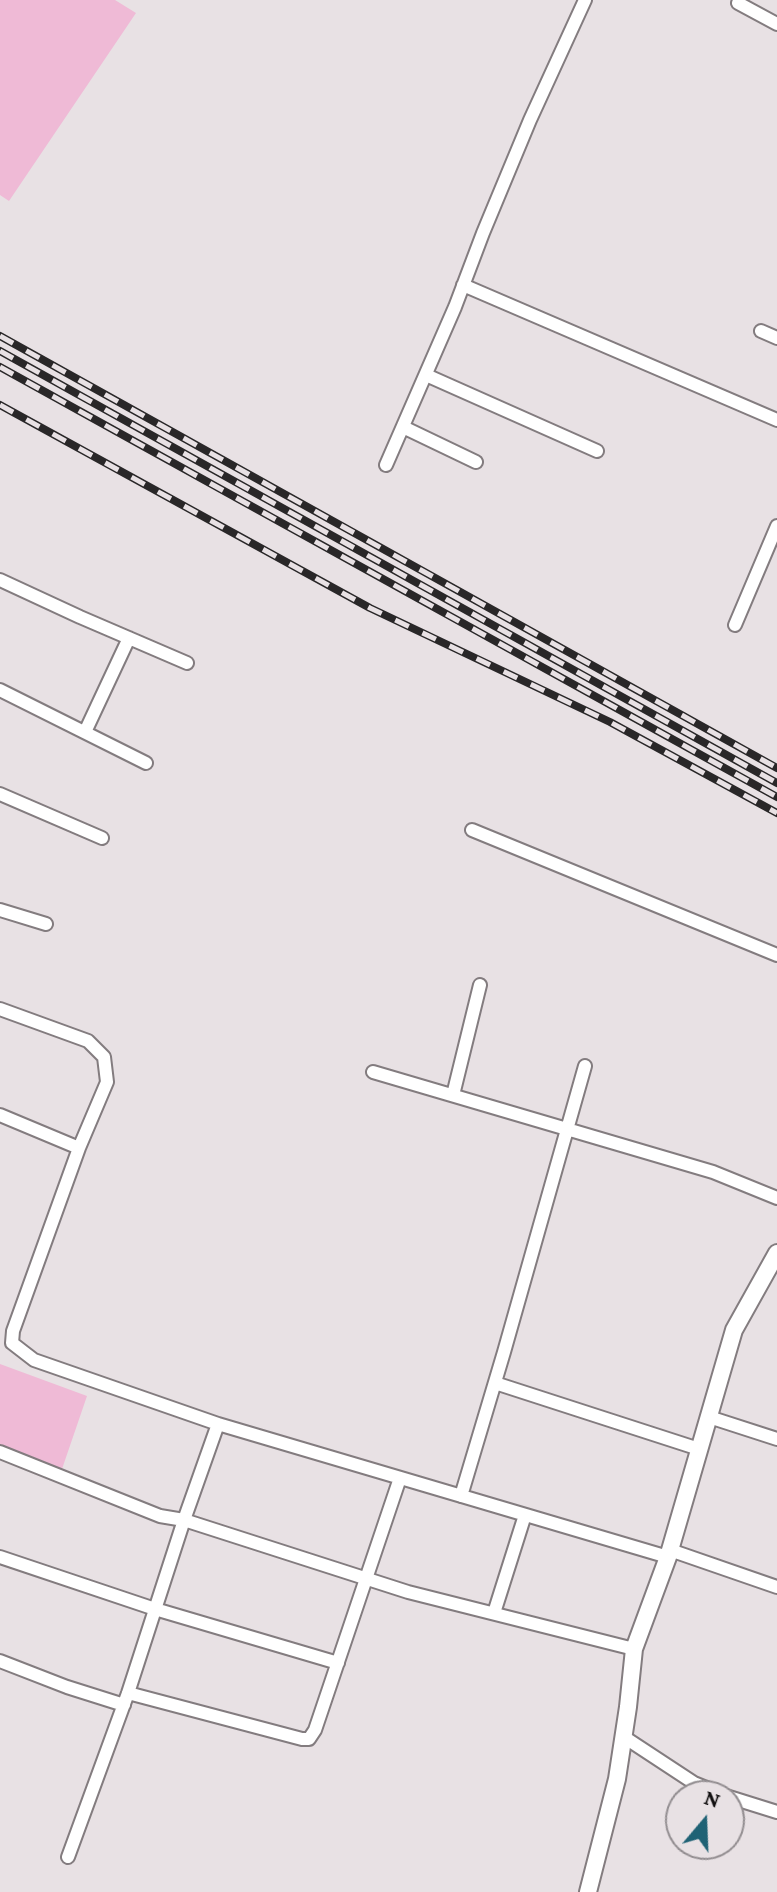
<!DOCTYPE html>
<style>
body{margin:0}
#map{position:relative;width:777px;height:1892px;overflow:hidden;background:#e8e1e4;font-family:"Crimson Pro",serif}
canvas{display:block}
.north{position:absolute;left:665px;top:1780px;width:80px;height:80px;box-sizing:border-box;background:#e8e1e4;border:2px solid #928d90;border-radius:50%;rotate:19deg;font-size:22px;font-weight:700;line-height:32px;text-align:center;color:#121011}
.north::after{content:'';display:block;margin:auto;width:28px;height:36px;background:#1f6275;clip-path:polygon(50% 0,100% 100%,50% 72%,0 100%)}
</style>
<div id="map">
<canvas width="777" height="1892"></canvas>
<div class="north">N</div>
</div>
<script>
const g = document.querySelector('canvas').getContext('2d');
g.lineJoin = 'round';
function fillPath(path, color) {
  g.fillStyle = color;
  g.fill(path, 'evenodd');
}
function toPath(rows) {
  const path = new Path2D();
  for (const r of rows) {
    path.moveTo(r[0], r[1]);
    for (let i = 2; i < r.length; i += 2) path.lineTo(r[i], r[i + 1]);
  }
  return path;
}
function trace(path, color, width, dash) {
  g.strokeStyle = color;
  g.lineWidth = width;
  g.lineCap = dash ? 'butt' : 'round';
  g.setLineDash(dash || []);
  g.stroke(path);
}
fillPath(toPath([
 [0,0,115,0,136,13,9,201,0,195],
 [0,1364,87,1396,62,1469,0,1447]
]), '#efbad6');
const minor = toPath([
 [738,3,777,24],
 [463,285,777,420],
 [761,331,777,338],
 [426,375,597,451],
 [403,427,476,462],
 [386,465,455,307,483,233,530,120,585,0],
 [0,580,80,617,187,663],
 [735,625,777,526],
 [0,690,146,763],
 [85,732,129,638],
 [0,794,102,838],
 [472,830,777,955],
 [0,910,46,924],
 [0,1009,88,1041,104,1057,107,1082,79,1148,13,1331,12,1343,34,1360,218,1424],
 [373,1072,713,1172,777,1198],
 [453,1095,480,985],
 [0,1115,79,1148],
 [495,1383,699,1449],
 [709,1417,777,1439],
 [0,1452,160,1516,184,1520,218,1424,668,1557],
 [461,1496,504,1352,585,1066],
 [670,1550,777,1587],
 [0,1557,155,1609,338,1663],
 [494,1613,525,1515],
 [0,1661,67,1687,124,1705],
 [128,1693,302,1739,309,1739,315,1730,400,1478],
 [624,1737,694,1783,726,1796],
 [729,1797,777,1812],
 [68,1857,128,1693,184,1520,408,1592,634,1649]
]);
const tertiary = toPath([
 [588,1892,617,1779,628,1707,634,1649,668,1557,734,1330,777,1253]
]);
trace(minor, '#837c7f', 16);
trace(tertiary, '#837c7f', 20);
trace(minor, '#fff', 12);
trace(tertiary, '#fff', 16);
const rail = toPath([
 [0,336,777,768],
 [0,351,777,783],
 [0,367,777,797],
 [0,405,370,608,610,722,777,813]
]);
trace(rail, '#292728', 8);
trace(rail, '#e8e1e4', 5, [15]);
</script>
